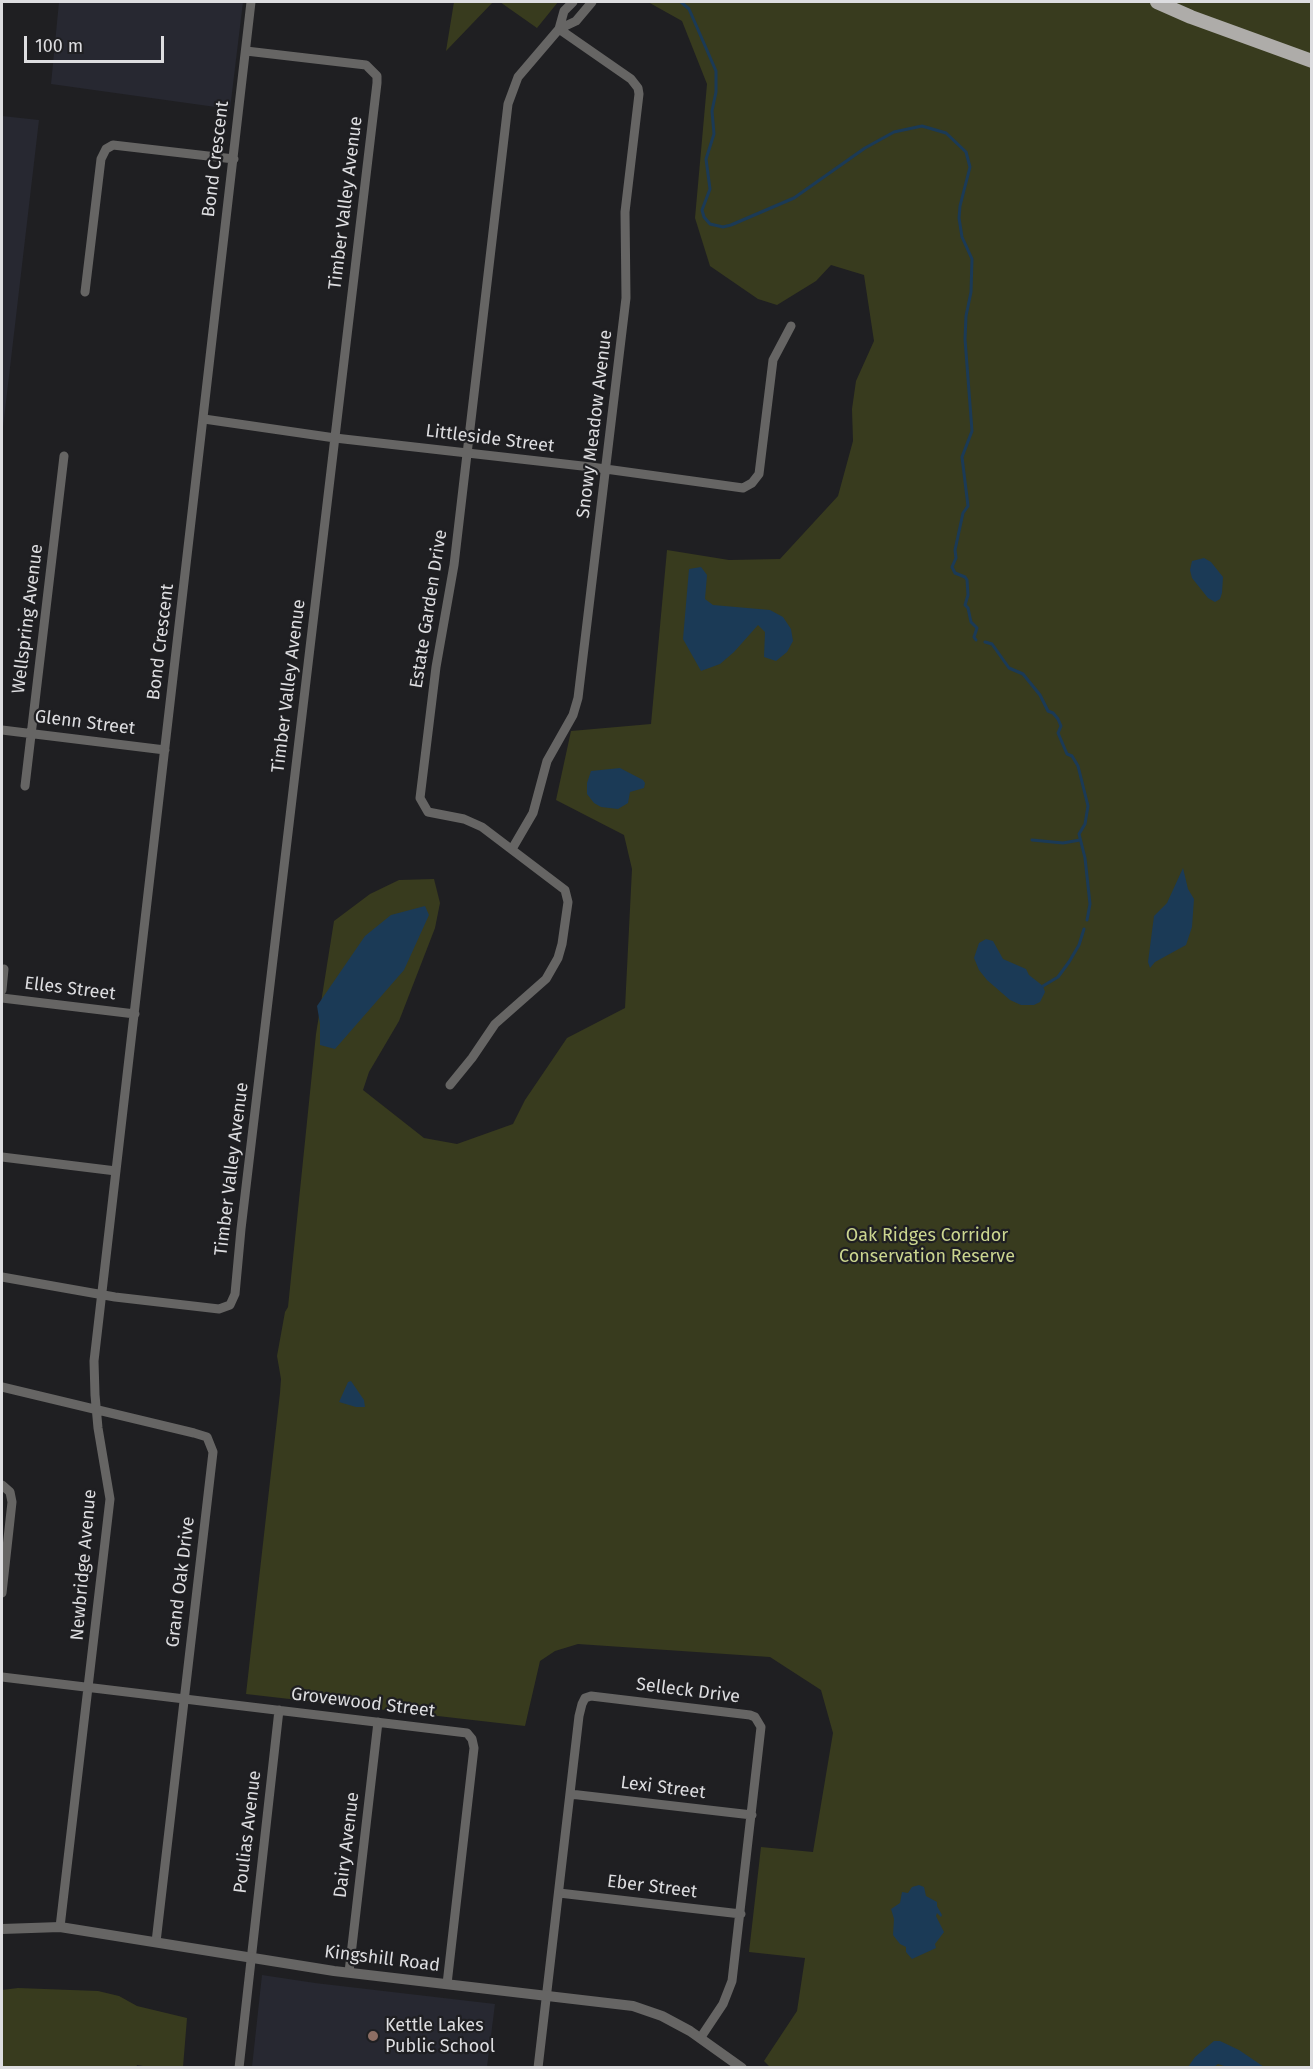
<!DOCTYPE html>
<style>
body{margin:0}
#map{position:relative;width:1313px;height:2069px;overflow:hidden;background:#1f1f22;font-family:"Fira Sans",sans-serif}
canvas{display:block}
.frame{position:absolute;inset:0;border:3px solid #dddde0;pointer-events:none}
.scale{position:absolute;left:24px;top:36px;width:140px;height:27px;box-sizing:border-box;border:3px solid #dddde0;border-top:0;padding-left:8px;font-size:18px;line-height:21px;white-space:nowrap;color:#dddde0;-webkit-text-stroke:4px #1f1f22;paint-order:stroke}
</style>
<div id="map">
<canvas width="1313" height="2069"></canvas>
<div class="frame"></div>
<div class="scale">100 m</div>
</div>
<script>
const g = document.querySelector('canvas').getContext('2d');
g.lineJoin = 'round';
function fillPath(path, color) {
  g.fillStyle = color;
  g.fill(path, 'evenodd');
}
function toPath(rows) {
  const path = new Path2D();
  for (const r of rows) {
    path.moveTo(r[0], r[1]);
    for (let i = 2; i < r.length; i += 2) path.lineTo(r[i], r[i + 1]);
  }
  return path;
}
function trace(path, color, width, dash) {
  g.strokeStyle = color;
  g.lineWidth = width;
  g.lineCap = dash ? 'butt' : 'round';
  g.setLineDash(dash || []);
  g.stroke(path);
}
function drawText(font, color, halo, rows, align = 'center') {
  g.font = font + ' "Fira Sans",sans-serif';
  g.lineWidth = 4.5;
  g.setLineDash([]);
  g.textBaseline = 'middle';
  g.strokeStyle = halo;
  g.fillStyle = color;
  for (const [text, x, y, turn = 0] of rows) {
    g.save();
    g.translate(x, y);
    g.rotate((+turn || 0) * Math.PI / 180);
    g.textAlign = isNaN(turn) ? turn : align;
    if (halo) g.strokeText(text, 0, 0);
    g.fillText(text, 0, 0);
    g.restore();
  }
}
fillPath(toPath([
 [59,2,243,2,230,109,51,84],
 [2,116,39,120,2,436],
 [262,1975,315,1983,495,2004,487,2067,252,2067]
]), '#272831');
fillPath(toPath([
 [454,2,493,2,446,51],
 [500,2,558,2,537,28],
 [648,2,1311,2,1311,2067,770,2067,764,2061,797,2011,805,1958,749,1952,761,1847,813,1852,833,1733,821,1690,770,1657,578,1644,555,1651,540,1661,525,1726,246,1694,280,1393,281,1379,277,1356,285,1312,288,1307,316,1034,334,921,370,894,399,880,434,879,440,903,435,928,399,1021,369,1072,363,1090,424,1138,457,1144,513,1124,525,1100,567,1038,625,1008,632,869,624,835,556,800,571,731,651,724,667,550,729,560,780,559,838,496,853,441,852,409,856,381,874,341,864,275,831,265,816,281,777,305,758,299,710,266,695,218,707,84,682,21],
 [18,1988,98,1991,119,1996,137,2006,187,2018,183,2067,149,2067,137,2065,136,2068,2,2067,2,1990]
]), '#383b1e');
fillPath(toPath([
 [1204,558,1211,562,1223,577,1222,593,1220,599,1215,602,1208,598,1192,578,1190,570,1192,561],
 [701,567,707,575,705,599,713,605,770,610,783,617,791,629,793,641,787,652,776,661,764,657,765,632,758,625,734,652,720,664,701,671,683,639,689,569],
 [620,768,643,780,645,783,644,788,630,792,628,803,618,809,601,807,594,803,587,794,587,783,591,771],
 [1183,868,1188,889,1194,899,1192,927,1186,945,1155,962,1150,968,1148,962,1154,916,1167,903],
 [425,906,429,915,404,970,335,1049,320,1045,320,1024,317,1006,365,936,391,915],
 [986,939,993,941,1003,959,1026,969,1029,975,1043,986,1045,992,1040,1002,1034,1005,1021,1005,1010,1000,987,980,979,970,974,958,979,943],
 [351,1381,364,1400,365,1407,356,1407,339,1402,348,1382],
 [919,1885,924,1887,926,1896,937,1902,937,1906,942,1915,941,1917,937,1913,936,1916,944,1932,935,1944,936,1948,912,1959,906,1952,906,1947,900,1944,893,1935,894,1919,891,1909,900,1903,902,1892,908,1893,912,1887],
 [1214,2041,1220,2041,1239,2050,1264,2067,1227,2067,1218,2064,1214,2067,1188,2067,1195,2057]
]), '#1b3a56');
trace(toPath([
 [681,2,689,9,716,71,716,92,712,111,714,134,706,159,710,189,702,210,704,217,710,224,723,227,731,225,794,198,865,148,894,132,922,126,946,133,966,152,970,167,960,206,959,218,962,237,972,259,971,292,966,316,965,339,972,431,962,457,968,506,963,513,955,550,956,558,952,567,955,573,965,577,967,580,968,595,965,605,968,608,971,622,977,628,974,637,976,640],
 [985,642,992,644,1009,668,1023,674,1040,695,1048,711,1053,713,1058,719,1061,726,1058,733,1067,754,1072,756,1078,766,1088,806,1085,824,1079,834,1085,858,1090,904,1087,920],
 [1032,840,1063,843,1080,840],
 [1043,986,1058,977,1069,962,1079,945,1084,929]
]), '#1b3a56', 3);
trace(toPath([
 [559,29,564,11,573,2],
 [85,292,101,159,106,149,113,145,234,159],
 [204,419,335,438,591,467,743,488,752,483,759,474,773,360,791,326],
 [2,730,165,750],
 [25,786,64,456],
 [512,849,533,813,547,761,573,715,578,698,626,298,625,212,639,94,638,88,631,79,559,29],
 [2,990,4,969],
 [2,998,135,1014],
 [450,1085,472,1058,495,1024,546,979,558,958,562,944,568,902,565,890,482,827,464,819,428,812,420,798,436,667,454,565,508,104,518,77,559,29,576,21,592,2],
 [2,1157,116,1171],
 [2,1277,115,1297,219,1309,230,1305,235,1294,241,1229,377,83,377,76,366,65,246,51],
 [2,1387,194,1433,207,1437,213,1452,156,1942],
 [2,1485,10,1492,12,1502,2,1593],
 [2,1677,467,1733,472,1739,474,1748,447,1984],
 [570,1794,752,1815],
 [559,1893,741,1914],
 [60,1927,110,1499,98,1428,95,1395,94,1361,251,2],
 [349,1972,378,1722],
 [239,2068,279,1710],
 [538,2068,579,1716,582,1704,585,1698,591,1696,750,1715,755,1717,761,1727,732,1981,723,2004,701,2037]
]), '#666564', 9);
trace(toPath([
 [2,1929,60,1927,334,1971,633,2006,662,2016,690,2031,742,2068]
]), '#666564', 10);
trace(toPath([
 [1157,2,1191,17,1312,61]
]), '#aeaca9', 14);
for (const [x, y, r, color] of [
 [373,2036,6,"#8d6e63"]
]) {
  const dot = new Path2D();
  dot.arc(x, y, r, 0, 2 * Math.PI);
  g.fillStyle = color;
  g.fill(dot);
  trace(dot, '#1f1f22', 2);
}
drawText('18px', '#dddde0', '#1f1f22', [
 ["Bond Crescent",216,159,-83],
 ["Timber Valley Avenue",346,203,-83],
 ["Snowy Meadow Avenue",595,424,-83],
 ["Littleside Street",490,439,7],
 ["Estate Garden Drive",429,609,-81],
 ["Wellspring Avenue",28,619,-83],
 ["Bond Crescent",161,642,-83],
 ["Timber Valley Avenue",289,686,-83],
 ["Glenn Street",85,723,7],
 ["Elles Street",70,989,7],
 ["Timber Valley Avenue",232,1169,-83],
 ["Newbridge Avenue",84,1565,-85],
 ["Grand Oak Drive",181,1582,-83],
 ["Selleck Drive",688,1691,7],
 ["Grovewood Street",363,1703,7],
 ["Lexi Street",663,1788,7],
 ["Poulias Avenue",248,1832,-83],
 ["Dairy Avenue",347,1845,-83],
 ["Eber Street",652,1887,7],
 ["Kingshill Road",382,1959,7]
]);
drawText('18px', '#cbd58f', '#1f1f22', [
 ["Oak Ridges Corridor",927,1236],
 ["Conservation Reserve",927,1257]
]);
drawText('18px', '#dddde0', '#1f1f22', [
 ["Kettle Lakes",385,2026],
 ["Public School",385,2047]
], 'left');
</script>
